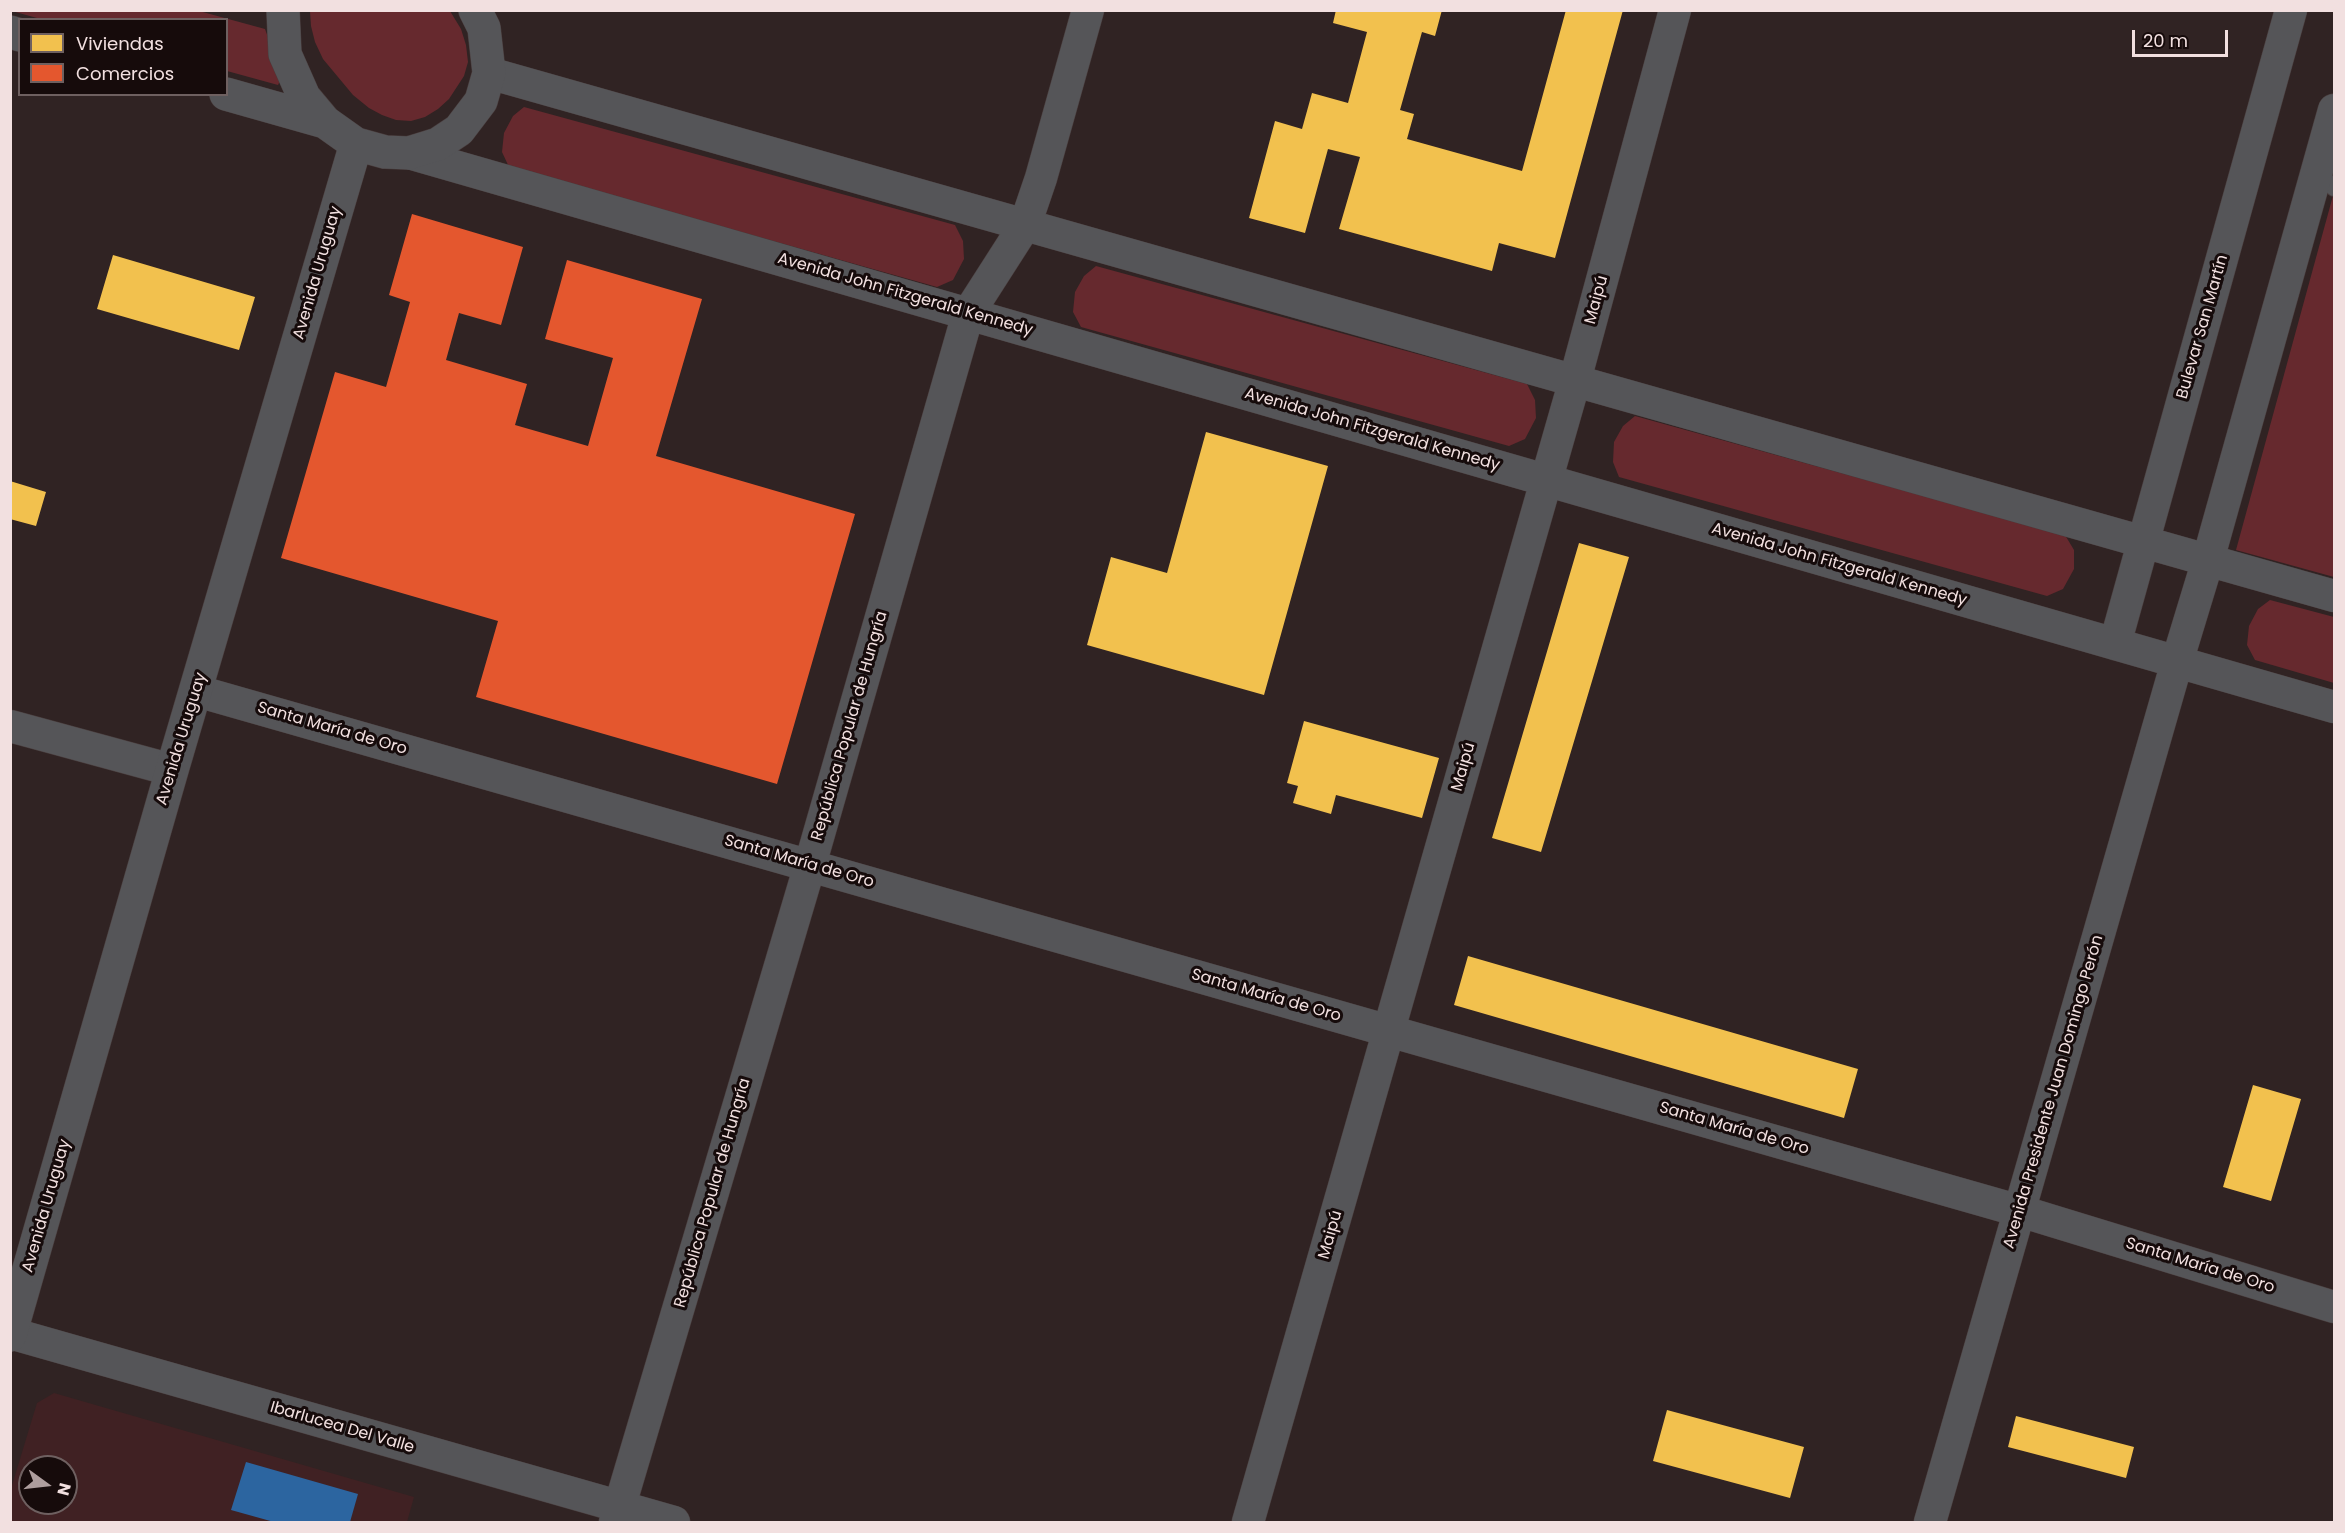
<!DOCTYPE html>
<meta charset="utf-8">
<style>
body{margin:0}
#map{position:relative;width:2345px;height:1533px;overflow:hidden;background:#302323;font-family:Poppins,sans-serif}
canvas{display:block}
.frame{position:absolute;inset:0;border:12px solid #f2e0e0;pointer-events:none}
.legend{position:absolute;left:18px;top:18px;width:210px;height:78px;box-sizing:border-box;background:#160b0b;border:2px solid #6e6060;margin:0;padding:8px 10px;list-style:none;font-size:18px;color:#f2e0e0}
.legend li{display:flex;align-items:center;gap:12px;height:30px}
.legend b{width:30px;border:2px solid #6e6060}
.north{position:absolute;left:18px;top:1455px;width:60px;height:60px;box-sizing:border-box;background:#160b0b;border:2px solid #6e6060;border-radius:50%;rotate:105deg;font-size:16px;font-weight:700;line-height:24px;text-align:center;color:#f2e0e0}
.north::after{content:'';display:block;margin:auto;width:21px;height:27px;background:#ae9e9e;clip-path:polygon(50% 0,100% 100%,50% 72%,0 100%)}
.scale{position:absolute;left:2132px;top:30px;width:96px;height:27px;box-sizing:border-box;border:3px solid #f2e0e0;border-top:0;padding-left:8px;font-size:18px;line-height:21px;white-space:nowrap;color:#f2e0e0;-webkit-text-stroke:4px #160b0b;paint-order:stroke}
</style>
<div id="map">
<canvas width="2345" height="1533"></canvas>
<div class="frame"></div>
<ul class="legend">
<li><b style="height:16px;background:#f2c14e"></b>Viviendas</li>
<li><b style="height:16px;background:#e4572e"></b>Comercios</li>
</ul>
<div class="north">N</div>
<div class="scale">20 m</div>
</div>
<script>
const g = document.querySelector('canvas').getContext('2d');
g.lineJoin = 'round';
function fillPath(path, color) {
  g.fillStyle = color;
  g.fill(path, 'evenodd');
}
function toPath(rows) {
  const path = new Path2D();
  for (const r of rows) {
    path.moveTo(r[0], r[1]);
    for (let i = 2; i < r.length; i += 2) path.lineTo(r[i], r[i + 1]);
  }
  return path;
}
function trace(path, color, width, dash) {
  g.strokeStyle = color;
  g.lineWidth = width;
  g.lineCap = dash ? 'butt' : 'round';
  g.setLineDash(dash || []);
  g.stroke(path);
}
function drawText(font, color, halo, rows, align = 'center') {
  g.font = font + ' Poppins,sans-serif';
  g.lineWidth = 6;
  g.setLineDash([]);
  g.textBaseline = 'middle';
  g.strokeStyle = halo;
  g.fillStyle = color;
  for (const [text, x, y, turn = 0] of rows) {
    g.save();
    g.translate(x, y);
    g.rotate((+turn || 0) * Math.PI / 180);
    g.textAlign = isNaN(turn) ? turn : align;
    if (halo) g.strokeText(text, 0, 0);
    g.fillText(text, 0, 0);
    g.restore();
  }
}
fillPath(toPath([
 [54,1393,414,1497,407,1522,11,1522,10,1492,37,1403],
 [30,1467,66,1467,66,1503,30,1503]
]), '#402123');
fillPath(toPath([
 [12,11,199,11,265,29,282,77,278,85,227,71,226,20,44,20],
 [310,11,450,11,461,29,466,45,468,62,464,76,449,99,438,109,425,117,411,121,396,120,382,115,369,108,353,95,323,59,315,42,311,26],
 [524,107,955,225,963,241,964,259,953,280,937,287,509,167,502,152,504,133,513,116],
 [2334,192,2334,577,2236,550],
 [1096,266,1527,384,1535,400,1536,418,1525,439,1509,446,1081,327,1073,312,1075,292,1084,276],
 [1635,416,2065,535,2074,550,2074,569,2063,589,2047,596,1619,477,1613,462,1614,442,1623,426],
 [2270,600,2334,617,2334,683,2255,660,2247,645,2249,626,2258,609]
]), '#66292e');
fillPath(toPath([
 [246,1462,358,1494,350,1522,274,1522,231,1510]
]), '#2c65a0');
fillPath(toPath([
 [1336,10,1442,10,1435,36,1422,32,1400,110,1414,114,1407,139,1522,171,1566,10,1623,10,1555,258,1499,243,1492,271,1339,229,1360,157,1328,149,1305,233,1249,218,1275,121,1302,129,1312,93,1348,103,1367,32,1333,23],
 [113,255,255,297,239,350,97,309],
 [1206,432,1328,466,1264,695,1087,645,1111,557,1167,573],
 [10,481,46,492,36,526,10,519],
 [1579,543,1629,557,1541,852,1492,838],
 [1304,721,1439,758,1422,818,1336,795,1331,814,1293,803,1298,786,1287,783],
 [1468,956,1858,1069,1844,1118,1454,1005],
 [2253,1085,2301,1099,2271,1201,2223,1187],
 [1667,1410,1804,1447,1790,1498,1653,1461],
 [2016,1416,2134,1447,2126,1478,2008,1447]
]), '#f2c14e');
fillPath(toPath([
 [412,214,523,247,501,325,459,313,446,360,527,384,515,425,588,446,613,358,545,339,567,260,702,299,656,456,855,514,777,784,476,697,498,621,281,558,335,372,386,387,410,302,389,295]
]), '#e4572e');
const service = toPath([
 [2317,172,2334,188]
]);
const minor = toPath([
 [489,73,2334,596],
 [409,153,2334,707],
 [2115,644,2291,10],
 [197,691,2020,1211,2334,1307],
 [10,726,172,770],
 [10,1333,674,1522],
 [615,1522,810,865,968,314,1025,225,1041,178,1088,10],
 [1248,1522,1575,380,1675,10],
 [1930,1522,2177,662,2208,560,2334,110]
]);
const tertiary = toPath([
 [283,10,285,54,304,97,325,122,356,144,385,152,409,153,438,144,459,130,481,101,489,73,484,28,475,10],
 [10,32,20,35],
 [226,94,325,122],
 [10,1335,172,770,356,144]
]);
trace(service, '#4a3e3e', 18);
trace(minor, '#4a3e3e', 33);
trace(tertiary, '#4a3e3e', 34);
trace(service, '#555558', 16);
trace(minor, '#555558', 32);
trace(tertiary, '#555558', 33);
drawText('16px', '#f2e0e0', '#160b0b', [
 ["Avenida Uruguay",318,273,-74],
 ["Avenida John Fitzgerald Kennedy",905,295,16],
 ["Maipú",1597,300,-75],
 ["Bulevar San Martín",2203,327,-74],
 ["Avenida John Fitzgerald Kennedy",1372,430,16],
 ["Avenida John Fitzgerald Kennedy",1839,565,16],
 ["República Popular de Hungría",850,726,-74],
 ["Santa María de Oro",332,729,16],
 ["Avenida Uruguay",182,739,-73],
 ["Maipú",1464,767,-74],
 ["Santa María de Oro",799,862,16],
 ["Santa María de Oro",1266,996,16],
 ["Avenida Presidente Juan Domingo Perón",2054,1092,-74],
 ["Santa María de Oro",1734,1129,16],
 ["República Popular de Hungría",713,1193,-74],
 ["Avenida Uruguay",47,1206,-74],
 ["Maipú",1331,1235,-74],
 ["Santa María de Oro",2200,1266,17],
 ["Ibarlucea Del Valle",342,1428,16]
]);
</script>
